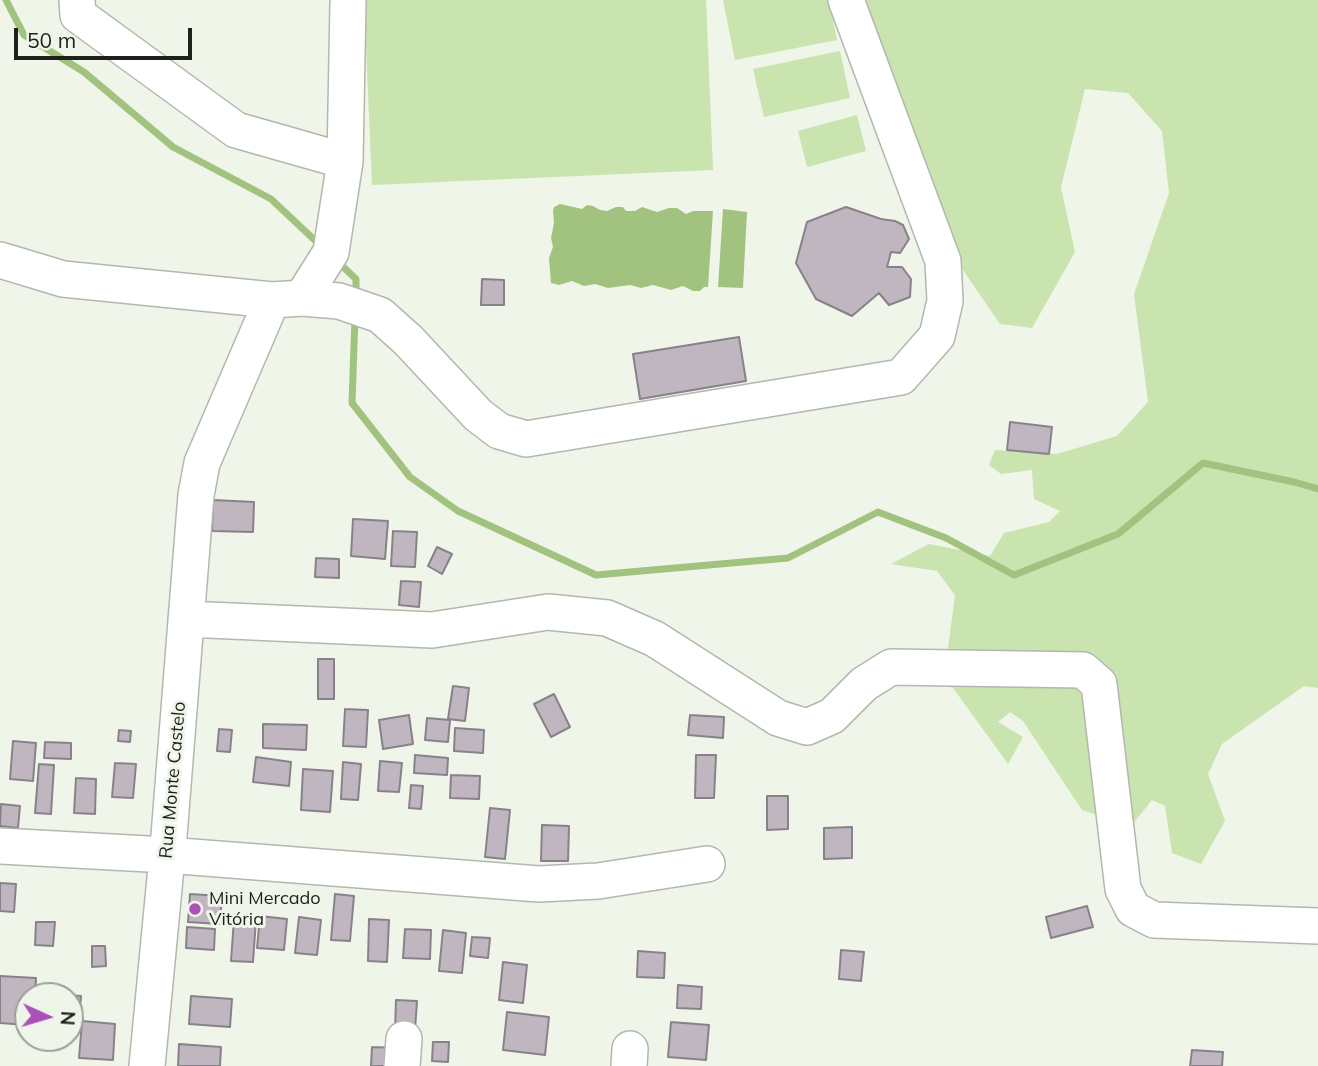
<!DOCTYPE html>
<meta charset="utf-8">
<style>
body{margin:0}
#map{position:relative;width:1318px;height:1066px;overflow:hidden;background:#eff5e9;font-family:Mulish,sans-serif}
canvas{display:block}
.north{position:absolute;left:14px;top:982px;width:70px;height:70px;box-sizing:border-box;background:#eff5e9;border:2px solid #9ba097;border-radius:50%;rotate:94deg;font-size:19px;font-weight:700;line-height:28px;text-align:center;color:#1e201c}
.north::after{content:'';display:block;margin:auto;width:24px;height:32px;background:#ab4fb9;clip-path:polygon(50% 0,100% 100%,50% 72%,0 100%)}
.scale{position:absolute;left:14px;top:28px;width:178px;height:32px;box-sizing:border-box;border:4px solid #1e201c;border-top:0;padding-left:9px;font-size:21px;line-height:24px;white-space:nowrap;color:#1e201c;-webkit-text-stroke:5px #eff5e9;paint-order:stroke}
</style>
<div id="map">
<canvas width="1318" height="1066"></canvas>
<div class="north">N</div>
<div class="scale">50 m</div>
</div>
<script>
const g = document.querySelector('canvas').getContext('2d');
g.lineJoin = 'round';
function fillPath(path, color) {
  g.fillStyle = color;
  g.fill(path, 'evenodd');
}
function toPath(rows) {
  const path = new Path2D();
  for (const r of rows) {
    path.moveTo(r[0], r[1]);
    for (let i = 2; i < r.length; i += 2) path.lineTo(r[i], r[i + 1]);
  }
  return path;
}
function trace(path, color, width, dash) {
  g.strokeStyle = color;
  g.lineWidth = width;
  g.lineCap = dash ? 'butt' : 'round';
  g.setLineDash(dash || []);
  g.stroke(path);
}
function drawText(font, color, halo, rows, align = 'center') {
  g.font = font + ' Mulish,sans-serif';
  g.lineWidth = 6;
  g.setLineDash([]);
  g.textBaseline = 'middle';
  g.strokeStyle = halo;
  g.fillStyle = color;
  for (const [text, x, y, turn = 0] of rows) {
    g.save();
    g.translate(x, y);
    g.rotate((+turn || 0) * Math.PI / 180);
    g.textAlign = isNaN(turn) ? turn : align;
    if (halo) g.strokeText(text, 0, 0);
    g.fillText(text, 0, 0);
    g.restore();
  }
}
fillPath(toPath([
 [364,0,706,0,713,170,372,185],
 [723,0,829,0,837,40,735,60],
 [843,0,1318,0,1318,688,1304,686,1222,744,1208,774,1225,821,1201,864,1172,853,1165,806,1152,800,1131,826,1082,810,1023,721,1010,712,998,722,1023,737,1008,764,953,688,923,678,947,656,955,595,937,571,891,564,929,544,990,556,1004,533,1049,522,1060,511,1034,499,1032,470,1001,474,989,465,995,450,1057,454,1117,436,1148,402,1134,294,1169,193,1162,131,1128,93,1085,89,1061,187,1075,252,1032,328,1000,324,928,219],
 [840,51,850,98,764,117,753,69],
 [857,115,866,151,807,167,798,131]
]), '#c9e4ae');
fillPath(toPath([
 [560,204,582,209,587,205,593,206,600,210,607,211,616,207,623,207,626,211,635,211,642,207,657,212,669,208,677,208,686,214,693,211,713,211,708,287,704,287,700,291,693,291,683,286,671,290,653,285,641,288,630,285,608,288,595,284,584,286,572,281,559,285,551,283,549,258,553,247,551,238,554,223,553,211,554,207],
 [723,209,747,212,743,288,718,287]
]), '#a2c27f');
trace(toPath([
 [6,0,24,35,84,72,173,147,271,199,322,247],
 [338,262,356,279,356,295],
 [355,317,352,403,410,477,458,511,596,575,788,558,878,512,946,538,1014,575,1118,534,1203,463,1294,482,1318,489]
]), '#a2c27f', 7);
const building = toPath([
 [846,207,881,219,895,221,903,225,909,239,900,253,891,252,887,267,902,267,911,279,910,297,889,305,879,293,852,316,816,299,796,263,807,222,846,207],
 [482,279,504,280,504,305,481,305,482,279],
 [739,337,746,381,640,399,633,354,739,337],
 [1010,422,1052,427,1049,454,1007,450,1010,422],
 [213,500,254,502,253,532,212,531,213,500],
 [353,519,388,521,385,559,351,556,353,519],
 [393,531,417,532,415,567,391,566,393,531],
 [437,547,452,554,442,574,428,566,437,547],
 [316,558,339,559,339,578,315,577,316,558],
 [401,581,421,582,419,607,399,605,401,581],
 [318,659,334,659,334,699,318,699,318,659],
 [453,686,469,688,465,721,448,719,453,686],
 [554,694,570,727,551,737,534,704,554,694],
 [345,709,368,710,366,747,343,746,345,709],
 [409,715,413,744,383,749,379,720,409,715],
 [690,715,724,717,723,738,688,735,690,715],
 [427,718,450,720,448,742,425,740,427,718],
 [263,724,307,725,306,750,263,748,263,724],
 [455,728,484,730,483,753,454,751,455,728],
 [219,729,232,730,230,752,217,751,219,729],
 [119,730,131,731,130,742,118,741,119,730],
 [13,741,36,743,33,781,10,779,13,741],
 [45,742,71,743,71,759,44,758,45,742],
 [415,755,448,758,447,775,414,773,415,755],
 [696,755,716,755,714,798,695,798,696,755],
 [256,757,291,762,289,786,253,782,256,757],
 [380,761,402,763,399,792,378,791,380,761],
 [343,762,361,764,358,800,341,799,343,762],
 [115,763,136,764,133,798,112,797,115,763],
 [39,764,54,765,51,814,35,813,39,764],
 [303,769,333,771,330,812,301,810,303,769],
 [451,775,480,776,479,799,450,798,451,775],
 [76,778,96,779,95,814,74,813,76,778],
 [411,785,423,786,421,809,409,808,411,785],
 [767,796,788,796,788,829,767,830,767,796],
 [1,804,20,806,18,828,0,826,1,804],
 [490,808,510,810,505,859,485,857,490,808],
 [542,825,569,826,568,861,541,861,542,825],
 [852,827,852,858,824,859,824,828,852,827],
 [0,883,16,884,14,912,0,911,0,883],
 [190,894,222,896,220,924,188,922,190,894],
 [335,894,354,896,350,941,331,940,335,894],
 [1087,906,1093,927,1051,938,1046,917,1087,906],
 [260,916,287,919,284,950,257,948,260,916],
 [299,917,321,920,317,955,295,953,299,917],
 [234,919,256,920,253,962,231,961,234,919],
 [369,919,389,920,387,962,368,961,369,919],
 [36,922,55,922,53,946,35,945,36,922],
 [187,927,215,929,214,950,186,948,187,927],
 [405,929,431,930,430,959,403,958,405,929],
 [443,930,466,933,462,973,439,971,443,930],
 [472,937,490,938,488,958,470,956,472,937],
 [92,946,105,946,106,966,92,967,92,946],
 [841,950,864,952,861,981,839,979,841,950],
 [638,951,665,953,664,978,637,977,638,951],
 [503,962,527,965,523,1003,499,1000,503,962],
 [0,976,36,978,35,996,28,996,28,1025,0,1023,0,976],
 [678,985,702,987,701,1009,677,1008,678,985],
 [49,994,81,996,78,1032,70,1031,70,996,49,996,49,994],
 [191,996,232,999,230,1027,189,1024,191,996],
 [396,1000,417,1001,415,1030,395,1030,396,1000],
 [507,1012,549,1017,545,1055,503,1050,507,1012],
 [82,1021,115,1024,113,1060,79,1058,82,1021],
 [671,1022,709,1025,706,1060,668,1057,671,1022],
 [433,1042,449,1042,448,1062,432,1061,433,1042],
 [179,1044,221,1047,220,1066,178,1066,179,1044],
 [372,1047,397,1048,396,1066,371,1066,372,1047],
 [1192,1050,1223,1052,1222,1066,1190,1066,1192,1050]
]);
fillPath(building, '#bfb6c0');
trace(building, '#89818a', 2);
const minor = toPath([
 [77,0,78,15,236,130,345,161,331,252,302,298],
 [345,161,348,4],
 [0,260,63,279,272,300,302,298,339,301,380,315,408,340,478,415,499,431,526,439,901,377,937,336,945,301,943,261,846,0],
 [186,619,432,630,548,612,607,618,655,639,778,718,807,727,832,716,864,684,891,667,1083,670,1099,684,1123,889,1133,909,1154,920,1318,926],
 [0,846,167,855,539,884,598,881,707,864],
 [147,1066,169,836,196,495,202,463,272,300],
 [402,1066,404,1039],
 [629,1066,630,1049]
]);
trace(minor, '#b2b8ad', 38);
trace(minor, '#fff', 35);
for (const [x, y, r, color] of [
 [195,909,7,"#ab4fb9"]
]) {
  const dot = new Path2D();
  dot.arc(x, y, r, 0, 2 * Math.PI);
  g.fillStyle = color;
  g.fill(dot);
  trace(dot, '#eff5e9', 2.5);
}
drawText('18px', '#1e201c', '#eff5e9', [
 ["Rua Monte Castelo",173,780,-85]
]);
drawText('18px', '#1e201c', '#eff5e9', [
 ["Mini Mercado",209,899],
 ["Vitória",209,920]
], 'left');
</script>
